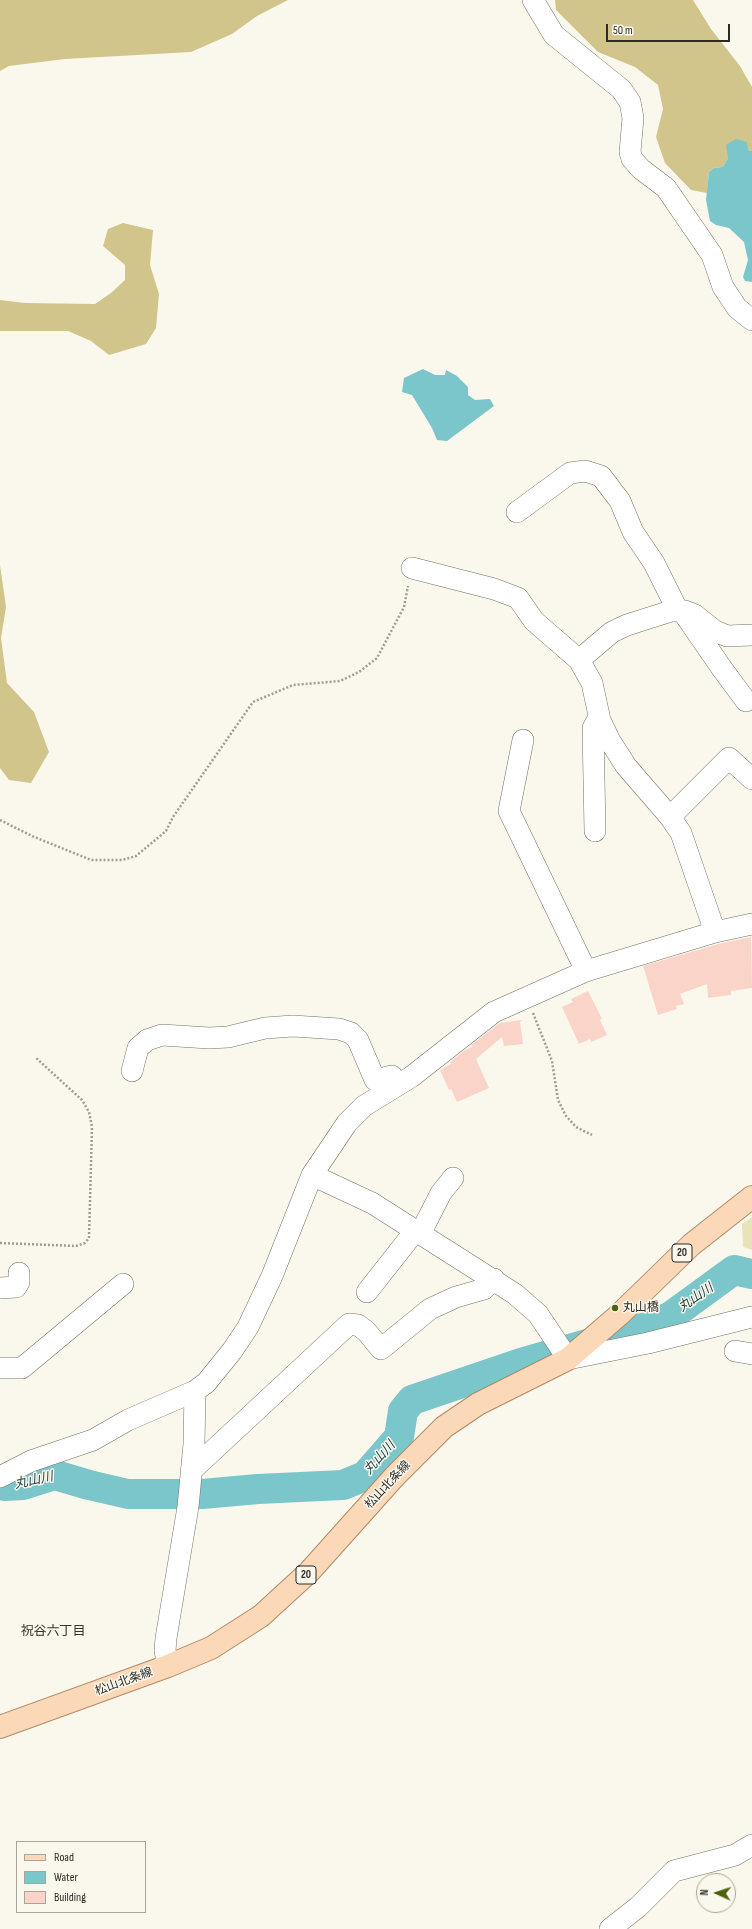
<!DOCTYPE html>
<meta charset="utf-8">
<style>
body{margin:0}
#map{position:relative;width:752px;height:1929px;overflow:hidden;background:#faf8ed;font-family:"Sofia Sans Condensed",sans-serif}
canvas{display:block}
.legend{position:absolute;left:16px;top:1841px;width:130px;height:72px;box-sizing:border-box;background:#faf8ed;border:1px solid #a7a69d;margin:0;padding:5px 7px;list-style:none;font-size:12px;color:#2b2a26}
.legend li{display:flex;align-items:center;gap:8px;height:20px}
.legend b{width:20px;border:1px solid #a7a69d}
.north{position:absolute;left:696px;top:1873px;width:40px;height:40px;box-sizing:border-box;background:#faf8ed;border:1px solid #a7a69d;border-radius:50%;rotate:273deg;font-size:11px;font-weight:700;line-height:16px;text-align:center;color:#2b2a26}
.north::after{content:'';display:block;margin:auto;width:14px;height:18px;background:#4c610b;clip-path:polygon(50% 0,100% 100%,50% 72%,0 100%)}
.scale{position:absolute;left:606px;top:24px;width:124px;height:18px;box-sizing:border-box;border:2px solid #2b2a26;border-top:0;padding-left:5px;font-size:12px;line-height:14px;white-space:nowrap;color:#2b2a26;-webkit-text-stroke:3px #faf8ed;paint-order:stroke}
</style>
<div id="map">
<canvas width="752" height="1929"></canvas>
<ul class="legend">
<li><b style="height:5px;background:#fbd8b8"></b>Road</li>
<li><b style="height:11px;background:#7ac6ca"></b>Water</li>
<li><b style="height:11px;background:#fad4c8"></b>Building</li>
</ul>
<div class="north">N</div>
<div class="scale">50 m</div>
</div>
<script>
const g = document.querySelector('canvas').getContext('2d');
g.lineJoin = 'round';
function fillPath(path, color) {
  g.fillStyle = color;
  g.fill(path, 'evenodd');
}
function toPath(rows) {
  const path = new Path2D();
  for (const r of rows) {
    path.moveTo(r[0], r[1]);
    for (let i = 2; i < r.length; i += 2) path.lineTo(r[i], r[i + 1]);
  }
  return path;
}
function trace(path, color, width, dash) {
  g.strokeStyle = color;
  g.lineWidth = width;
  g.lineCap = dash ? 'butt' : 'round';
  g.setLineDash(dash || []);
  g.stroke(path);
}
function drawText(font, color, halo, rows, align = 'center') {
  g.font = font + ' "Sofia Sans Condensed","Noto Sans JP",sans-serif';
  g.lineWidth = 3;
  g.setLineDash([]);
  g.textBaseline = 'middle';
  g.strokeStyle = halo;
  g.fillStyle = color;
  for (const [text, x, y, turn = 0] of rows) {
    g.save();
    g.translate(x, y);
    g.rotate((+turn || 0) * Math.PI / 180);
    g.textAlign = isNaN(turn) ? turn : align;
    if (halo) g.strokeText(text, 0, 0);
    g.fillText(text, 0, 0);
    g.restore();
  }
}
fillPath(toPath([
 [752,1217,752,1250,743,1247,742,1224]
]), '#eae2ba');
fillPath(toPath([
 [0,0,288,0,257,16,232,34,191,52,65,59,9,66,0,71],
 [555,0,693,0,711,29,740,66,752,87,752,151,748,150,728,158,723,167,714,168,709,172,707,193,691,190,665,163,656,137,663,109,658,85,635,67,598,52,556,10],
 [123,223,153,230,150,265,159,294,156,328,146,344,109,355,91,341,68,331,0,331,0,300,25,303,95,304,111,293,125,280,125,265,103,246,108,229],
 [0,565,6,607,1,638,7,683,34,712,49,752,31,783,9,780,0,768]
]), '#d1c58c');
fillPath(toPath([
 [736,139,747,142,748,150,752,151,752,282,745,281,743,277,748,260,744,242,729,228,716,225,710,221,706,200,709,172,714,168,723,167,728,158,726,145],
 [423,369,435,375,445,375,446,370,457,376,468,387,468,395,475,400,490,399,494,406,447,441,437,440,432,428,412,395,402,392,404,378]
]), '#7ac6ca');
trace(toPath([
 [5,1486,23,1485,55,1475,89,1485,128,1494,202,1494,258,1489,343,1485,365,1476,399,1437,403,1411,412,1400,521,1363,650,1326,671,1316,734,1270,752,1274]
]), '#7ac6ca', 30);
fillPath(toPath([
 [751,937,752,988,731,991,731,995,708,998,707,984,680,994,684,1004,676,1006,677,1009,658,1015,643,966,718,944],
 [588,991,602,1019,600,1020,607,1035,591,1042,590,1039,579,1044,562,1007,573,1002,571,999],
 [522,1020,520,1022,523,1044,504,1046,502,1037,476,1059,489,1088,457,1102,451,1089,449,1090,440,1070,451,1064,450,1062,465,1050,472,1047,471,1045,500,1023]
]), '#fad4c8');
const minor = toPath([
 [533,0,554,35,621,89,630,102,633,118,630,152,632,159,641,169,666,188,712,255,723,287,737,308,752,320],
 [517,512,570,473,585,471,601,476,620,501,633,532,654,563,678,611],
 [412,568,494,589,518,598,534,621,579,660],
 [685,615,723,670,746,701],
 [523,740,509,811,586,971],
 [670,817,729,758,752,779],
 [595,831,593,728,599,717],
 [715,932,681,833,670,817,626,766,610,741,600,720,592,683,579,660,612,632,627,625,671,611,685,611,695,615,715,631,727,636,752,635],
 [132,1071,138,1048,147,1040,162,1035,209,1038,228,1037,265,1028,293,1026,339,1029,351,1033,358,1040,375,1080,392,1076,396,1086],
 [312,1175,372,1203,515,1294,538,1314,568,1359,648,1343,752,1317],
 [420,1234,441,1193,453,1178],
 [0,1288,16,1287,19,1282,19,1273],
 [367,1292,415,1231],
 [735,1351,752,1354],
 [0,1368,22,1368,123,1284],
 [191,1471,349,1324,358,1325,366,1331,381,1349,430,1309,456,1297,484,1289,494,1279],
 [0,1477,31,1461,93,1440,128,1420,195,1391,206,1383,232,1351,248,1327,272,1276,312,1175,347,1123,364,1106,411,1077,494,1012,586,971,715,932,752,924],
 [168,1666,165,1651,166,1638,188,1507,194,1444,195,1391],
 [610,1929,638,1907,674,1871,735,1855,752,1845]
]);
const major = toPath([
 [0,1727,168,1666,211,1648,261,1616,309,1572,395,1476,444,1427,478,1404,568,1359,619,1315,691,1245,752,1197]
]);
trace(minor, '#727167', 22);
trace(major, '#b18a66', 24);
trace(toPath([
 [0,820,32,836,91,860,122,860,136,856,166,831,173,817,253,702,293,685,340,681,359,672,377,658,404,607,408,586],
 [533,1013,552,1061,558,1100,566,1116,576,1127,592,1135],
 [0,1243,76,1246,85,1243,89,1238,92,1127,89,1112,82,1100,35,1057]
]), '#9e9d95', 2.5, [2, 2]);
trace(minor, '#fff', 21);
trace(major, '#fbd8b8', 22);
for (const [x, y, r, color] of [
 [615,1308,4,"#4c610b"]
]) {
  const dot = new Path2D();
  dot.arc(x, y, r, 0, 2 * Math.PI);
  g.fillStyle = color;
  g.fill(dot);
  trace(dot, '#faf8ed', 1.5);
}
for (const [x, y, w] of [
 [682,1253,20],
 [306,1575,20]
]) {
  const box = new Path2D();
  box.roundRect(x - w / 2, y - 9, w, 18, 3);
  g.fillStyle = '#faf8ed';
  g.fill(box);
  trace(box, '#2b2a26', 1);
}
drawText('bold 11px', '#2b2a26', null, [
 ["20",682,1253],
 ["20",306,1575]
]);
drawText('12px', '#2b2a26', '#faf8ed', [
 ["丸山橋",623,1308]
], 'left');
drawText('12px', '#2b2a26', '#faf8ed', [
 ["松山北条線",388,1485,-47],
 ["松山北条線",124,1682,-20]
]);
drawText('italic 13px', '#1e4345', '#faf8ed', [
 ["丸山川",696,1298,-35],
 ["丸山川",380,1458,-48],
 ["丸山川",34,1481,-12]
]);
drawText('13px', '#35332a', '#faf8ed', [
 ["祝谷六丁目",53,1632]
]);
</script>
